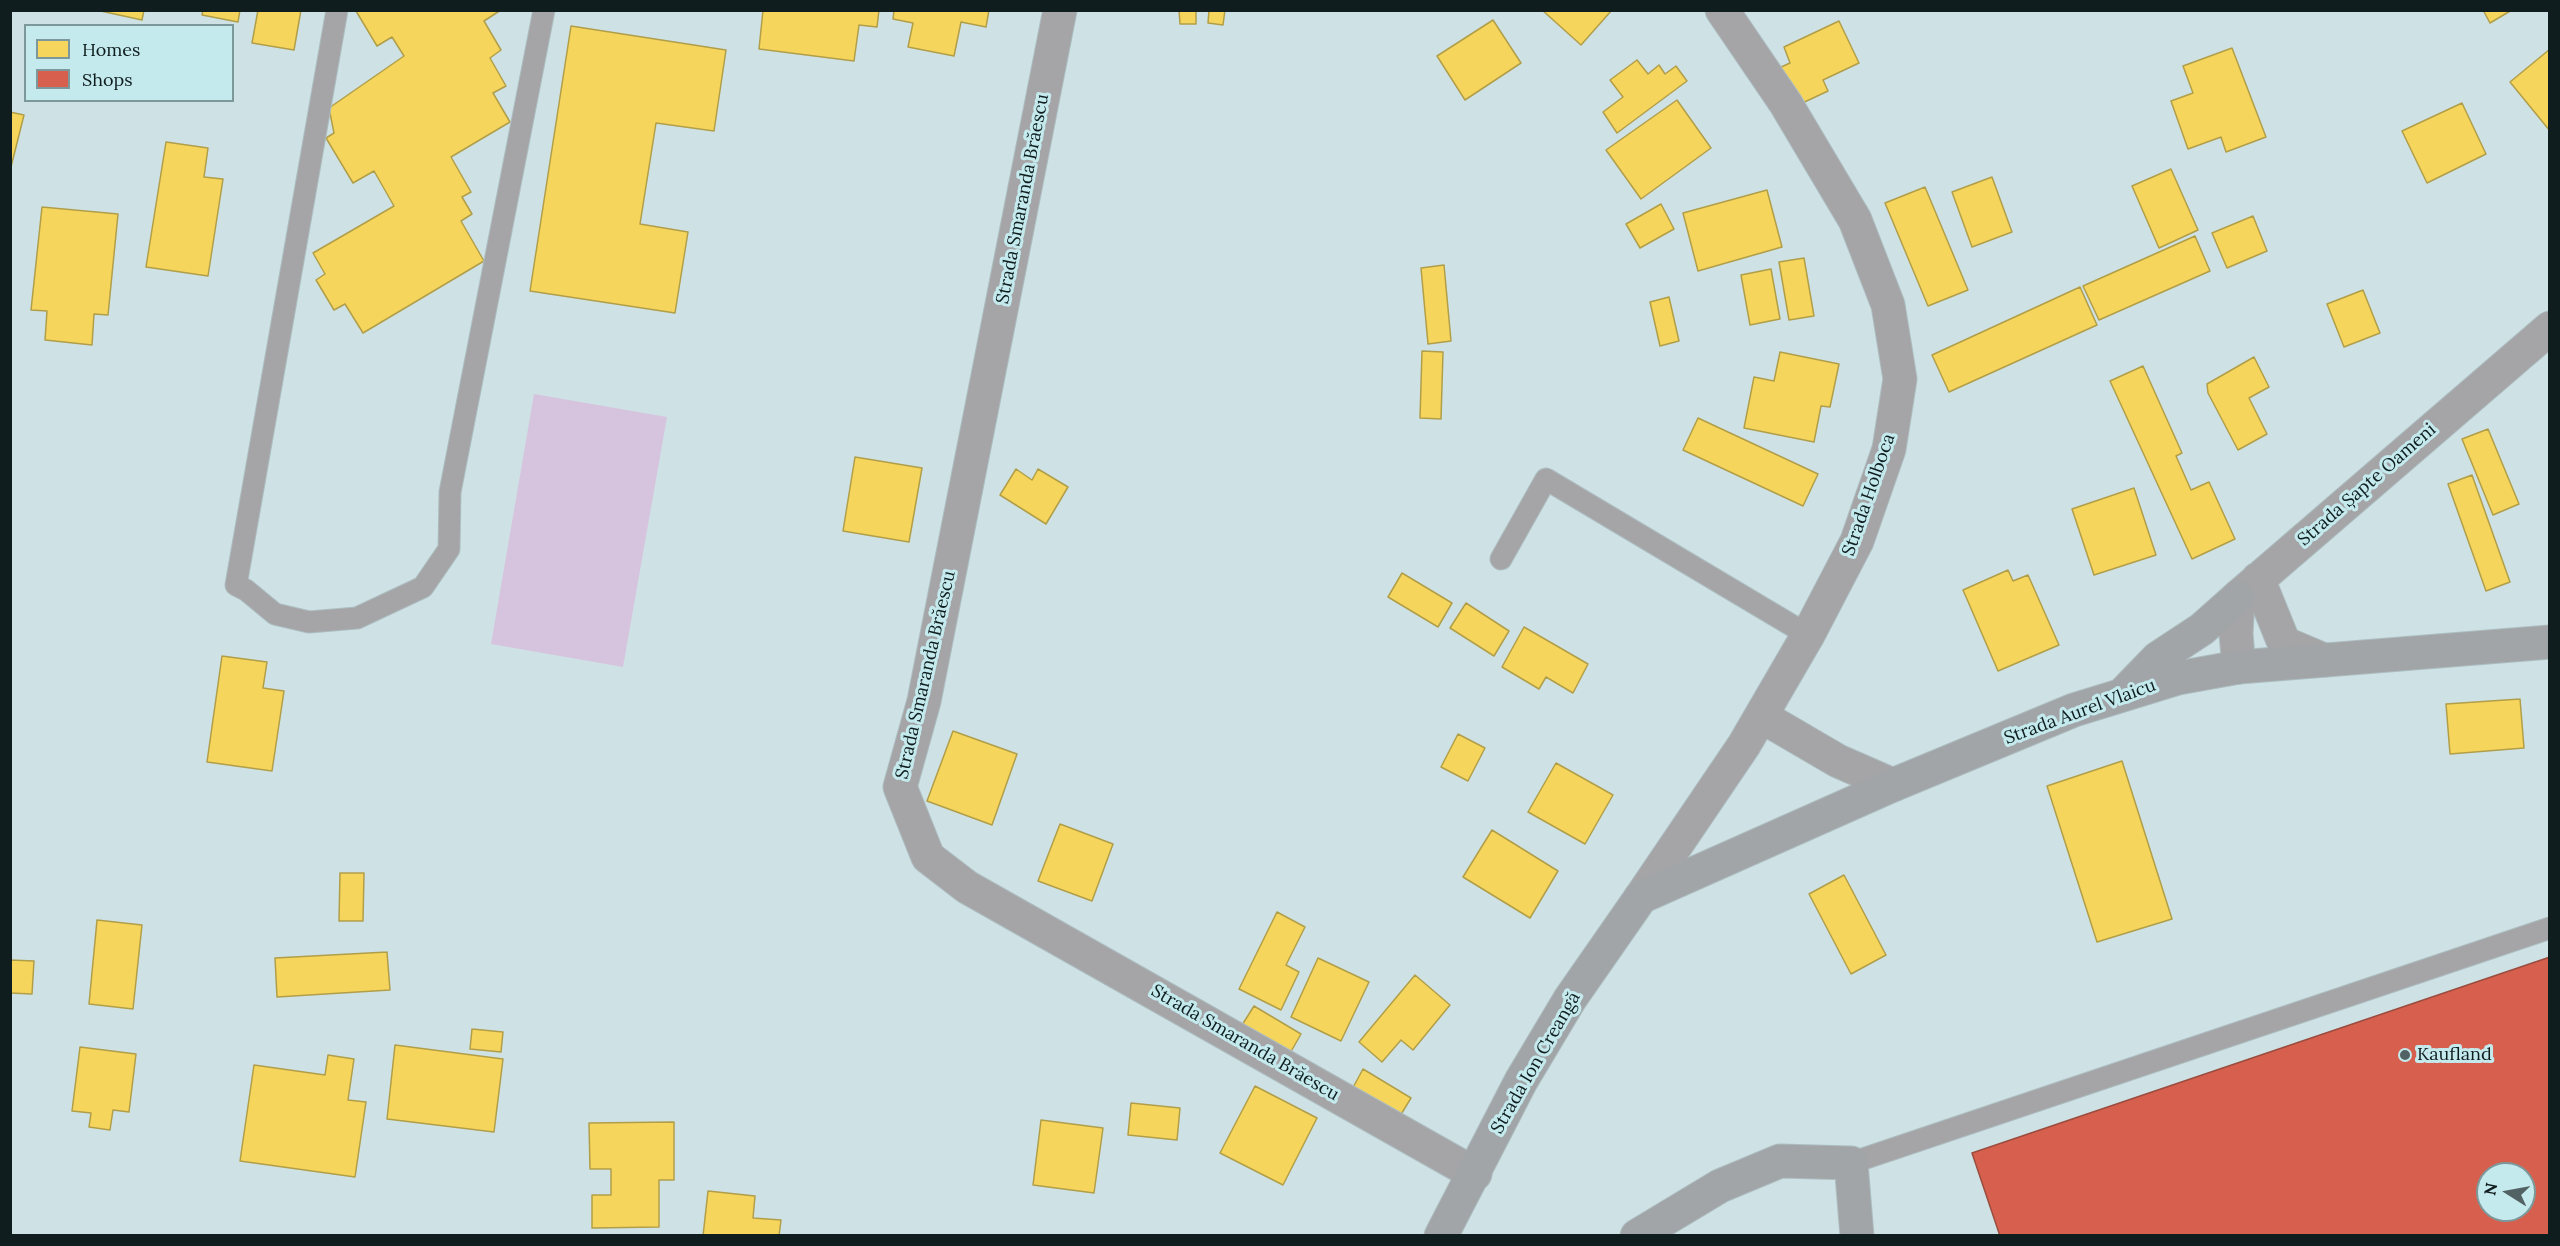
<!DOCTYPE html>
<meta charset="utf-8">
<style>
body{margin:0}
#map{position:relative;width:2560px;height:1246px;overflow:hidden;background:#cee2e5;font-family:Lora,serif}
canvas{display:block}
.frame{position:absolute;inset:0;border:12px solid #0f1d1e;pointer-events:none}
.legend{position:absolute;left:24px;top:24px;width:210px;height:78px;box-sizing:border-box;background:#c5eaee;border:2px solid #7c989b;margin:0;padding:8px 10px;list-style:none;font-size:18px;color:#0f1d1e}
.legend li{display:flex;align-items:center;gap:12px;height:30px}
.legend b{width:30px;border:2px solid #7c989b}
.north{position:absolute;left:2476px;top:1162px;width:60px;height:60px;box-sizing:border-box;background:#c5eaee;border:2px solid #7c989b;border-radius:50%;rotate:281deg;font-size:16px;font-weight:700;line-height:24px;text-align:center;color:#0f1d1e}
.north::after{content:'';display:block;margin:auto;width:21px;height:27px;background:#526264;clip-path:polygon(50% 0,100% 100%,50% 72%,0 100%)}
</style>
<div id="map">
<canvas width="2560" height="1246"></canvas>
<div class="frame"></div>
<ul class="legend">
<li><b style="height:16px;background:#f6d55c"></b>Homes</li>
<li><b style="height:16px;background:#d6604d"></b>Shops</li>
</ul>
<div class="north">N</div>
</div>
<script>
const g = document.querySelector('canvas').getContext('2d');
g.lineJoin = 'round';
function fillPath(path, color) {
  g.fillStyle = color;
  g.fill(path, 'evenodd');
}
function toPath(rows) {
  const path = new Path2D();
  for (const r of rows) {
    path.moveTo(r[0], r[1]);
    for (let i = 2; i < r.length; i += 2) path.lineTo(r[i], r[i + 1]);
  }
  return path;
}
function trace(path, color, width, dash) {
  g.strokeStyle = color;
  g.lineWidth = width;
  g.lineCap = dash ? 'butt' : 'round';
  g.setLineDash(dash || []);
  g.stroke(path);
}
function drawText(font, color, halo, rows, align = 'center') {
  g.font = font + ' Lora,serif';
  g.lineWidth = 6;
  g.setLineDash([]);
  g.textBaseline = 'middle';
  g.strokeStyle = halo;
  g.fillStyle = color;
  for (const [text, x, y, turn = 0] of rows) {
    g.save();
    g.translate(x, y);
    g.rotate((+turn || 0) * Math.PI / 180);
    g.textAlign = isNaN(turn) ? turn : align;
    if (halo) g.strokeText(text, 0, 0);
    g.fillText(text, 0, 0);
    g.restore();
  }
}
fillPath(toPath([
 [534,394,667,417,623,667,491,644]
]), '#d6c4de');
const homes = toPath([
 [96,10,144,10,142,20,96,10],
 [203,10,240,10,238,22,202,15,203,10],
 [258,10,301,10,294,50,252,43,258,10],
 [501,10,484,21,501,50,490,58,506,86,493,93,510,122,451,157,471,192,462,197,472,214,461,221,484,261,363,333,345,304,334,310,316,280,325,274,313,253,394,206,374,171,353,183,326,138,334,133,329,108,404,56,392,37,377,46,356,11,501,10],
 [763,10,879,10,877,27,859,25,854,61,759,49,763,10],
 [894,10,989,10,986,27,961,22,954,56,908,47,913,23,893,19,894,10],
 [1179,10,1196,10,1196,24,1180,24,1179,10],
 [1209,10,1225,10,1223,25,1208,23,1209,10],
 [1542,10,1612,10,1581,45,1542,10],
 [2483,10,2512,10,2490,23,2483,10],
 [1493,20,1521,63,1465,100,1437,56,1493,20],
 [1839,21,1859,63,1823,80,1828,91,1796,106,1779,68,1790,63,1784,47,1839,21],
 [571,26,726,50,714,131,656,123,640,224,688,232,675,313,530,291,571,26],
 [2232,48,2266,137,2226,152,2221,137,2188,149,2171,101,2193,93,2183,66,2232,48],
 [2550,49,2550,131,2510,82,2550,49],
 [1637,60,1648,74,1659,65,1665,74,1676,66,1687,81,1617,133,1603,112,1623,97,1610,80,1637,60],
 [1677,100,1711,148,1641,199,1606,150,1677,100],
 [2462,103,2486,154,2427,183,2402,131,2462,103],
 [10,112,24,115,10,171,10,112],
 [166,142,208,148,204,177,223,179,208,276,146,267,166,142],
 [2171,169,2198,230,2159,248,2132,186,2171,169],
 [1992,177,2012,232,1972,247,1952,192,1992,177],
 [1925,187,1968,290,1928,306,1885,203,1925,187],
 [1767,190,1782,247,1698,271,1683,213,1767,190],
 [1661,204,1674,229,1640,248,1626,224,1661,204],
 [42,207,118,214,108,315,94,314,92,345,45,340,47,311,31,310,42,207],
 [2253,216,2267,251,2227,268,2212,233,2253,216],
 [2195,236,2210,271,2099,320,2083,286,2195,236],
 [1804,258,1814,316,1789,320,1779,262,1804,258],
 [1444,265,1451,341,1428,344,1421,268,1444,265],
 [1771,269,1780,319,1750,325,1741,275,1771,269],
 [2080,287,2097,325,1949,392,1932,355,2080,287],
 [2363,290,2380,333,2344,347,2327,304,2363,290],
 [1669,297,1679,341,1660,346,1650,302,1669,297],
 [1422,351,1443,352,1441,419,1420,418,1422,351],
 [1780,352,1839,364,1830,407,1821,406,1814,442,1744,428,1754,377,1774,381,1780,352],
 [2254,357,2269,387,2249,398,2267,434,2238,450,2208,393,2207,384,2254,357],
 [2143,366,2182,453,2176,456,2191,490,2209,482,2235,539,2192,559,2110,381,2143,366],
 [1698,418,1818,474,1803,506,1683,450,1698,418],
 [2488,429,2519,504,2493,515,2462,439,2488,429],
 [855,457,922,468,909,542,843,531,855,457],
 [1016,469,1032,480,1038,469,1068,487,1046,524,1000,495,1016,469],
 [2472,475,2510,582,2486,591,2448,484,2472,475],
 [2134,488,2156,555,2094,575,2072,509,2134,488],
 [2008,570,2013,581,2028,575,2059,645,1998,671,1963,590,2008,570],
 [1402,573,1452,603,1438,627,1388,597,1402,573],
 [1466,603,1509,631,1494,656,1450,628,1466,603],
 [1524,627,1588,664,1573,693,1546,677,1539,689,1502,667,1524,627],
 [222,656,267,662,263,688,284,691,272,771,207,762,222,656],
 [2520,699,2524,748,2450,754,2446,704,2520,699],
 [953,731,1017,754,992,825,927,801,953,731],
 [1458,734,1485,748,1468,781,1441,767,1458,734],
 [2122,761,2172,919,2097,942,2047,786,2122,761],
 [1556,763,1613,795,1585,844,1528,812,1556,763],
 [1060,824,1113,844,1092,901,1038,881,1060,824],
 [1492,830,1558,871,1530,918,1463,877,1492,830],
 [340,873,364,873,363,921,339,921,340,873],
 [1844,875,1886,955,1851,974,1809,894,1844,875],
 [1277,912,1305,927,1286,965,1299,972,1281,1010,1239,989,1277,912],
 [97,920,142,925,133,1009,89,1004,97,920],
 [387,952,390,990,277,997,275,958,387,952],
 [1318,958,1369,982,1341,1041,1291,1017,1318,958],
 [10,960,34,961,32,994,10,993,10,960],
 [1415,975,1450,1005,1413,1050,1401,1040,1382,1062,1359,1042,1415,975],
 [1254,1006,1301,1034,1285,1062,1237,1033,1254,1006],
 [472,1029,503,1032,501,1052,470,1049,472,1029],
 [395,1045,503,1059,494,1132,387,1119,395,1045],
 [80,1047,136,1054,129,1112,113,1110,110,1130,89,1127,91,1113,72,1111,80,1047],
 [328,1055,354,1059,348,1100,366,1102,355,1177,240,1161,254,1065,325,1075,328,1055],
 [1363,1069,1411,1098,1397,1121,1350,1093,1363,1069],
 [1255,1086,1317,1118,1283,1185,1220,1153,1255,1086],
 [1131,1103,1180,1108,1177,1140,1128,1135,1131,1103],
 [1041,1120,1103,1128,1094,1193,1033,1185,1041,1120],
 [674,1122,674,1180,659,1180,659,1227,592,1228,592,1195,611,1195,611,1169,590,1169,589,1123,674,1122],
 [708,1191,755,1196,753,1218,781,1220,779,1236,703,1236,708,1191]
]);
fillPath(homes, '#f6d55c');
trace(homes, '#b19e49', 1.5);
const shops = toPath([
 [2550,957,2550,1236,2000,1236,1972,1153,2550,957],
 [2488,1174,2524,1174,2524,1210,2488,1210,2488,1174]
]);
fillPath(shops, '#d6604d');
trace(shops, '#9a4c3f', 1.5);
const lane = toPath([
 [337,10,236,585,246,590,275,614,309,622,357,618,423,587,449,549,450,492,544,10],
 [1501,559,1546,479,1808,635],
 [1851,1163,2550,928]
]);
const street = toPath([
 [1060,10,924,701,900,787,928,857,967,887,1475,1174],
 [2258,579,2284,643,2324,660],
 [2239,667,2236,634,2238,597,2550,328],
 [1761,716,1838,761,1893,785],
 [1641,897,1744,745,1808,635,1857,541,1889,449,1900,379,1888,305,1855,220,1786,104,1722,10]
]);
const secondary = toPath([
 [2125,692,2158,658,2202,629,2238,597],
 [1441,1236,1521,1081,1570,999,1641,897,1893,785,2074,710,2178,678,2239,667,2550,642],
 [1637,1236,1720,1186,1780,1161,1851,1163,1857,1236]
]);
trace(lane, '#adbdc0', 23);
trace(street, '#adbdc0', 35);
trace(secondary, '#adbdc0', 35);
trace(lane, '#a5a5a8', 21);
trace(street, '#a5a5a8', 33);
trace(secondary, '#a2a5a8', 33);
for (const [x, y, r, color] of [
 [2405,1055,6,"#526264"]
]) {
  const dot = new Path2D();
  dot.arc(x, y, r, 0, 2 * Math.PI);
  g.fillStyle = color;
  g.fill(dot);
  trace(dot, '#c5eaee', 2);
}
drawText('18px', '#0f1d1e', '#c5eaee', [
 ["Strada Smaranda Brăescu",1023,199,-79],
 ["Strada Șapte Oameni",2367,485,-41],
 ["Strada Holboca",1869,495,-71],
 ["Strada Smaranda Brăescu",926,675,-77],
 ["Strada Aurel Vlaicu",2080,712,-20],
 ["Strada Smaranda Brăescu",1245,1043,30],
 ["Strada Ion Creangă",1536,1063,-60]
]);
drawText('18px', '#0f1d1e', '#c5eaee', [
 ["Kaufland",2417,1055]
], 'left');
</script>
